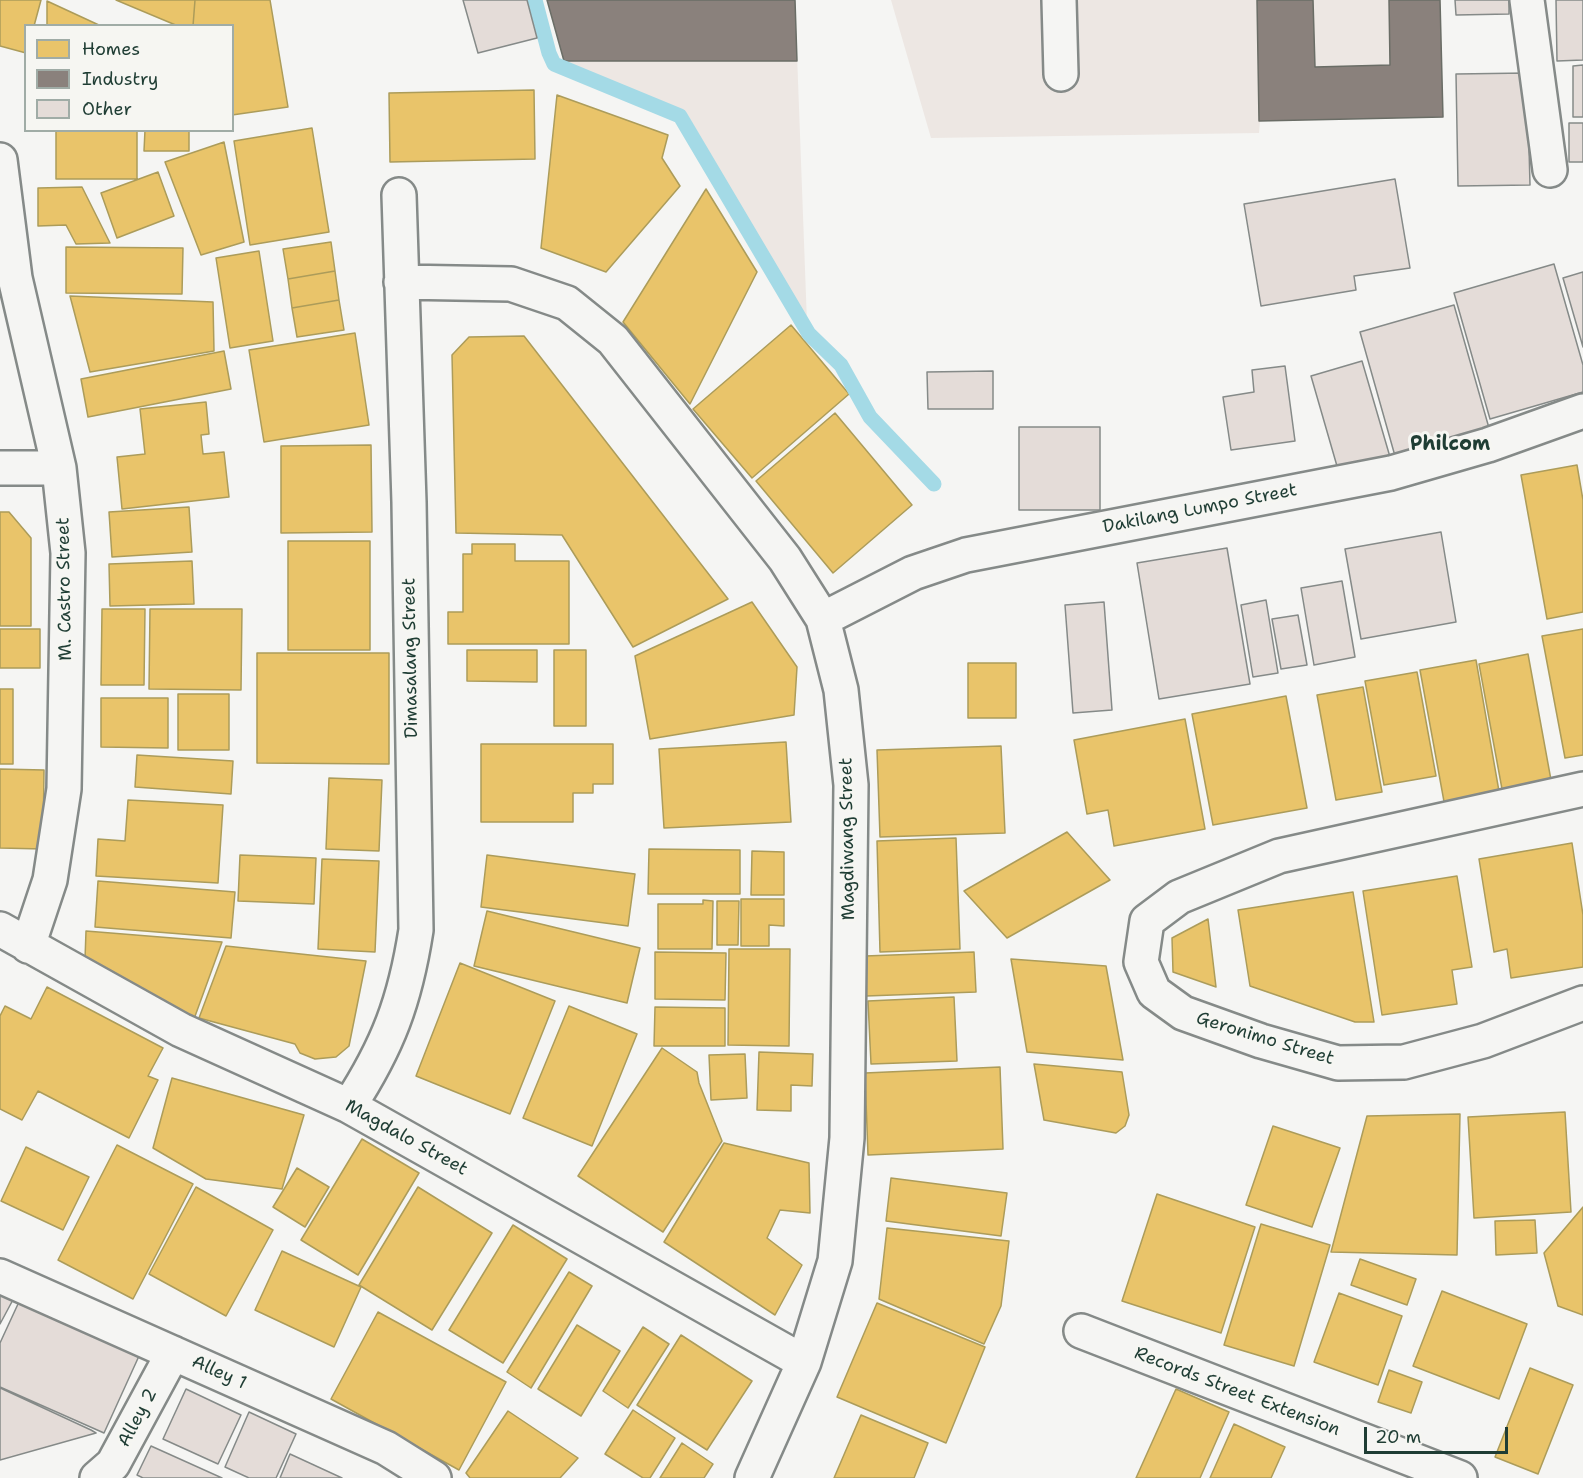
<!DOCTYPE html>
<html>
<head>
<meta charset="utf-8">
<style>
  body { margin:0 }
  #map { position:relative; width:1583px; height:1478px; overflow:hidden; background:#f5f5f3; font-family:"Shantell Sans",sans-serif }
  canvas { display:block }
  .legend { position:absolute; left:24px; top:24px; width:210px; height:108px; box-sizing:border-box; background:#f6f6f2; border:2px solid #a0aca6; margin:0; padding:8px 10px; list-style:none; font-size:18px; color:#1f3d34 }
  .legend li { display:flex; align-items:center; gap:12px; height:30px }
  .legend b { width:30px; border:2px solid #a0aca6 }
  .scale { position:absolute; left:1364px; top:1427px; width:144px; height:27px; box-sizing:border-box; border:3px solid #1f3d34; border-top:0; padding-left:8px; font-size:18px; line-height:21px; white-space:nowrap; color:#1f3d34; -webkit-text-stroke:4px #f6f6f2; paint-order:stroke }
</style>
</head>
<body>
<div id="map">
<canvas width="1583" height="1478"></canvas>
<ul class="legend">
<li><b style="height:16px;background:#e9c46a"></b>Homes</li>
<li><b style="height:16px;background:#8a817c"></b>Industry</li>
<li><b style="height:16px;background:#e4dcd8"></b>Other</li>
</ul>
<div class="scale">20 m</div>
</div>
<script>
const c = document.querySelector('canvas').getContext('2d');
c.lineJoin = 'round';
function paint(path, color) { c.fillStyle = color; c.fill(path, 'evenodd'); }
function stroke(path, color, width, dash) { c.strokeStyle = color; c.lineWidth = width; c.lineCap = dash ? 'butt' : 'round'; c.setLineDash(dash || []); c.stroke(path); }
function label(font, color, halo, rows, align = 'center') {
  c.font = font + ' "Shantell Sans",sans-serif'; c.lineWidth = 6; c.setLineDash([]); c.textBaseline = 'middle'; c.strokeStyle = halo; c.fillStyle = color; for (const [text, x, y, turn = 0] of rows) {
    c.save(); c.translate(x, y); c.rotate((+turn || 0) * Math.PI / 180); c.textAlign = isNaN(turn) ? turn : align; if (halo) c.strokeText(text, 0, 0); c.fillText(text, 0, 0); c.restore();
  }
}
const built = new Path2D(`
  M547,0H795L807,323L686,112L564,61Z
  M891,0H1440L1443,117L1260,121L1259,133L931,138Z`);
const homes = new Path2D(`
  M0,0H41L34,26H26V53L0,46Z
  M116,0H195L193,26H178Z
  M195,0H270L288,107L232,115V26H193Z
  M47,1L101,26H47Z
  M534,90L535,159L390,162L389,93Z
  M557,95L668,135L662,158L680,186L606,272L541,248Z
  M312,128L329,232L250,245L234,141Z
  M56,130H137V179H56Z
  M145,130H189V151H144Z
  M224,142L244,242L201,255L165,162Z
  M158,172L174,216L117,238L101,193Z
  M82,187L110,243L76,244L66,225L38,226V188Z
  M706,189L757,272L690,404L623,322Z
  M331,242L335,271L288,279L283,249Z
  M66,247L183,248L182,294L66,293Z
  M259,251L273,341L230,348L216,258Z
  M335,271L339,300L292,308L288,279Z
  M70,296L213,302L214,351L90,372Z
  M339,300L344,330L297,337L292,308Z
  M791,325L849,394L752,478L693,409Z
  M355,333L369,425L264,442L249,350Z
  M524,336L728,599L633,647L562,535L456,533L452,355L469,337Z
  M224,351L231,389L88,417L81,379Z
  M206,402L209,434L201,435L203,454L224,452L229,497L122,509L117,457L145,454L140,409Z
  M835,413L912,505L833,573L756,481Z
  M371,445L372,532L281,533V446Z
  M1577,465L1583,500V612L1547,619L1521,475Z
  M189,507L192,552L112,557L109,512Z
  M0,512H9L31,538V626H0Z
  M288,541H370V650H288Z
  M472,544H515V561H569V644H448V612H463V554H472Z
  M192,561L194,604L110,606L109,564Z
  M752,602L797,667L794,715L650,739L635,656Z
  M102,609H145L144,685H101Z
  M150,609H242L241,690L149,689Z
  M0,629H40V668H0Z
  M1583,629V755L1565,758L1542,636Z
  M467,650H537V682L467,681Z
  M554,650H586V726H554Z
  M257,653H389V764L257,763Z
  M1528,654L1551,780L1502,789L1479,664Z
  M1476,660L1500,797L1445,807L1420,670Z
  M968,663H1016V718H968Z
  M1417,672L1436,776L1384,785L1365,681Z
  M1363,687L1382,792L1336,800L1317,695Z
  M0,689H13V764H0Z
  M178,694H229V750H178Z
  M1286,696L1307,808L1213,825L1192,714Z
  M101,698H168V748L101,747Z
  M1185,719L1205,829L1114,846L1108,810L1087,814L1074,740Z
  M786,742L791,822L664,828L659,749Z
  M481,744H613V784H593V793H573V822H481Z
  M1001,746L1005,833L880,837L877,750Z
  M137,755L233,761L231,794L135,787Z
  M0,769L44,770L43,849L0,848Z
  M329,778L382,780L379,851L326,849Z
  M128,800L223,805L218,883L96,876L98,839L125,841Z
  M1067,832L1110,880L1007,938L964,891Z
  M956,838L960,949L880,952L877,841Z
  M1572,843L1583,915V967L1511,978L1507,949L1494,952L1479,859Z
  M649,849L740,850V894H648Z
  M752,851L784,852V895H751Z
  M240,855L316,858L314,904L238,901Z
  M487,855L635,874L628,926L481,907Z
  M322,859L379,861L375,952L318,949Z
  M1457,876L1472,967L1452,970L1457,1004L1382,1015L1363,891Z
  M98,881L235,892L231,938L95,927Z
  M1353,892L1374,1022H1355L1250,986L1238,910Z
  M741,899H784V926L769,925V946H741Z
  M703,900L713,901L712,949H658V904H703Z
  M717,901H739L738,945H717Z
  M487,911L640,948L627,1003L474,966Z
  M1208,919L1216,987L1173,972L1172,938Z
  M86,931L222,942L194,1019L85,959Z
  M226,946L366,961L349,1046L336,1057L315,1059L300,1053L295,1044L199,1018Z
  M729,949H790L789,1046L728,1045Z
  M655,952L726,953L725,1000L655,999Z
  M974,952L976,992L866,996L865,956Z
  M1011,959L1106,966L1123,1060L1027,1052Z
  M460,963L555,1001L510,1114L416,1076Z
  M47,987L163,1048L148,1076L158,1080L129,1138L38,1091L22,1120L0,1109V1016L5,1006L31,1019Z
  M954,997L957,1061L871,1064L868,1001Z
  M569,1006L637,1034L592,1146L523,1118Z
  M655,1007L725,1008V1046H654Z
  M662,1048L697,1072L699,1083L722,1141L663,1232L578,1176Z
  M759,1052L813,1054L812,1086L791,1085V1111L757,1110Z
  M745,1054L747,1098L711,1100L709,1055Z
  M1034,1064L1122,1072L1129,1115L1125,1126L1116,1133L1044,1120Z
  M1000,1067L1003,1149L868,1155L865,1073Z
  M172,1078L304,1115L282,1189L206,1179L153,1148Z
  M1565,1112L1571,1212L1474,1218L1468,1117Z
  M1460,1114L1457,1255L1331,1252L1367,1116Z
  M1273,1126L1340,1148L1312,1227L1246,1205Z
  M362,1139L419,1173L358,1275L301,1240Z
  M724,1143L809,1163L810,1213L780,1210L767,1238L802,1265L775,1315L664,1242Z
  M117,1145L193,1184L133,1299L58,1260Z
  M26,1147L89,1177L63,1230L1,1201Z
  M297,1168L329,1187L305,1227L273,1207Z
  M891,1178L1007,1193L1001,1236L886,1221Z
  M196,1187L273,1230L226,1316L149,1274Z
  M418,1187L492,1233L432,1330L359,1285Z
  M1157,1194L1255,1227L1221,1333L1122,1301Z
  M1583,1207V1315L1558,1306L1544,1253Z
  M1535,1220L1537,1253L1496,1255L1495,1221Z
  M1261,1224L1330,1245L1294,1366L1224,1345Z
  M513,1225L567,1259L503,1363L449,1330Z
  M887,1228L1009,1241L1001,1306L984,1344L879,1299Z
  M282,1251L361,1287L334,1347L255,1310Z
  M1360,1259L1416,1279L1407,1305L1351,1285Z
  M569,1272L592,1286L531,1388L507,1372Z
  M1442,1291L1527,1324L1499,1399L1413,1366Z
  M1339,1293L1402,1316L1378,1385L1314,1362Z
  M877,1303L985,1347L946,1443L837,1397Z
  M378,1312L506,1382L459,1470L331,1399Z
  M577,1325L620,1351L581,1416L538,1389Z
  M643,1327L669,1344L628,1408L603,1391Z
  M681,1335L752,1381L707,1450L637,1405Z
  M1530,1368L1573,1385L1538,1474L1495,1457Z
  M1389,1370L1422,1382L1411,1413L1378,1402Z
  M1176,1389L1229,1412L1200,1478H1136Z
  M633,1410L675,1438L650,1478H643L605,1454Z
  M508,1411L578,1458L560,1478H470L466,1473Z
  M861,1415L928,1443L914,1478H834Z
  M1234,1424L1285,1447L1271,1478H1210Z
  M682,1443L713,1464L704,1478H660Z`);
const industry = new Path2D(`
  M547,0H795L797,61H564Z
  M1257,0H1313L1315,67L1390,65L1389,0H1440L1443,117L1259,121Z`);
const stream = new Path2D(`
  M535,0L549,53L554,64L680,116L809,334L841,365L870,417L934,484`);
const building = new Path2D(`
  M463,0H527L537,38L478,53Z
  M1455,0H1509V14L1456,15Z
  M1556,0H1583V60L1557,61Z
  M1583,65V117H1573V66Z
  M1527,73L1530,185L1458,186L1456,74Z
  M1569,123H1583V162H1569Z
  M1395,179L1410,268L1354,276L1356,290L1261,306L1244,204Z
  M1554,264L1583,365V392L1490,419L1454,293Z
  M1583,272V347L1563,278Z
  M1454,305L1489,428L1395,456L1360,332Z
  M1362,361L1390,457L1339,473L1311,376Z
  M1285,366L1295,441L1231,450L1223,397L1254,392L1252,370Z
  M993,371V409H928L927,372Z
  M1019,427H1100V510H1019Z
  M1441,532L1456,622L1361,639L1345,549Z
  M1227,548L1250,684L1159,699L1137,563Z
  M1342,581L1355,657L1314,665L1301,588Z
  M1266,600L1278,673L1253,677L1241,605Z
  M1104,602L1112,710L1073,713L1065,605Z
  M1298,615L1307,665L1281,669L1272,619Z
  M0,1288L15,1296L0,1324Z
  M24,1291L144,1345L104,1433L0,1387V1343Z
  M0,1388L91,1430L96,1433L0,1460Z
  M186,1389L241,1415L218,1464L163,1439Z
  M249,1412L296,1434L276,1478H249L225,1467Z
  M151,1446L222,1478H143L137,1475Z
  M290,1454L342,1478H280Z`);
const minor = new Path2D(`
  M1059,0L1061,74
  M1527,0L1550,170
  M0,160L15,278L59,468L68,553L64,789L50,880L28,946
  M401,282L511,284L567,303L613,340L785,559L823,619L841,690L851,785L847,1138L835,1261L804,1362L752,1478
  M0,468H59
  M823,619L913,573L966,555L1391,473L1488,445L1583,411
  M1583,789L1279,856L1179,897L1147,921L1141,962L1154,992L1183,1013L1261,1041L1338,1063L1404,1062L1483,1041L1583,1003
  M0,929L181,1030L349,1106L804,1362
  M349,1106C388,1046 405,1001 416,930L409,502L399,195
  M0,1276L386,1448L434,1478
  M1081,1331L1460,1478
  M97,1478L113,1464L173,1353`);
const streetNames = [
  ["Dakilang Lumpo Street",1200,509,-11],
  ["M. Castro Street",65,589,-91],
  ["Dimasalang Street",411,658,-91],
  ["Magdiwang Street",848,839,-91],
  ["Geronimo Street",1265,1039,17],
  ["Magdalo Street",406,1138,29],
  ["Alley 1",219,1373,24],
  ["Records Street Extension",1237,1392,21],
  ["Alley 2",138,1418,-62]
];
const neighbourhoodNames = [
  ["Philcom",1450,445]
];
paint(built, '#ede7e3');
paint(homes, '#e9c46a');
stroke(homes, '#ac9c5a', 1.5);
paint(industry, '#8a817c');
stroke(industry, '#6a6d66', 1.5);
stroke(stream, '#a4dae6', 15);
paint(building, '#e4dcd8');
stroke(building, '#858a88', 1.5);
stroke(minor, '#858a88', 38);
stroke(minor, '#f5f5f3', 33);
label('18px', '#1f3d34', '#f6f6f2', streetNames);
label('bold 20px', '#1f3d34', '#f6f6f2', neighbourhoodNames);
</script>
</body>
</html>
